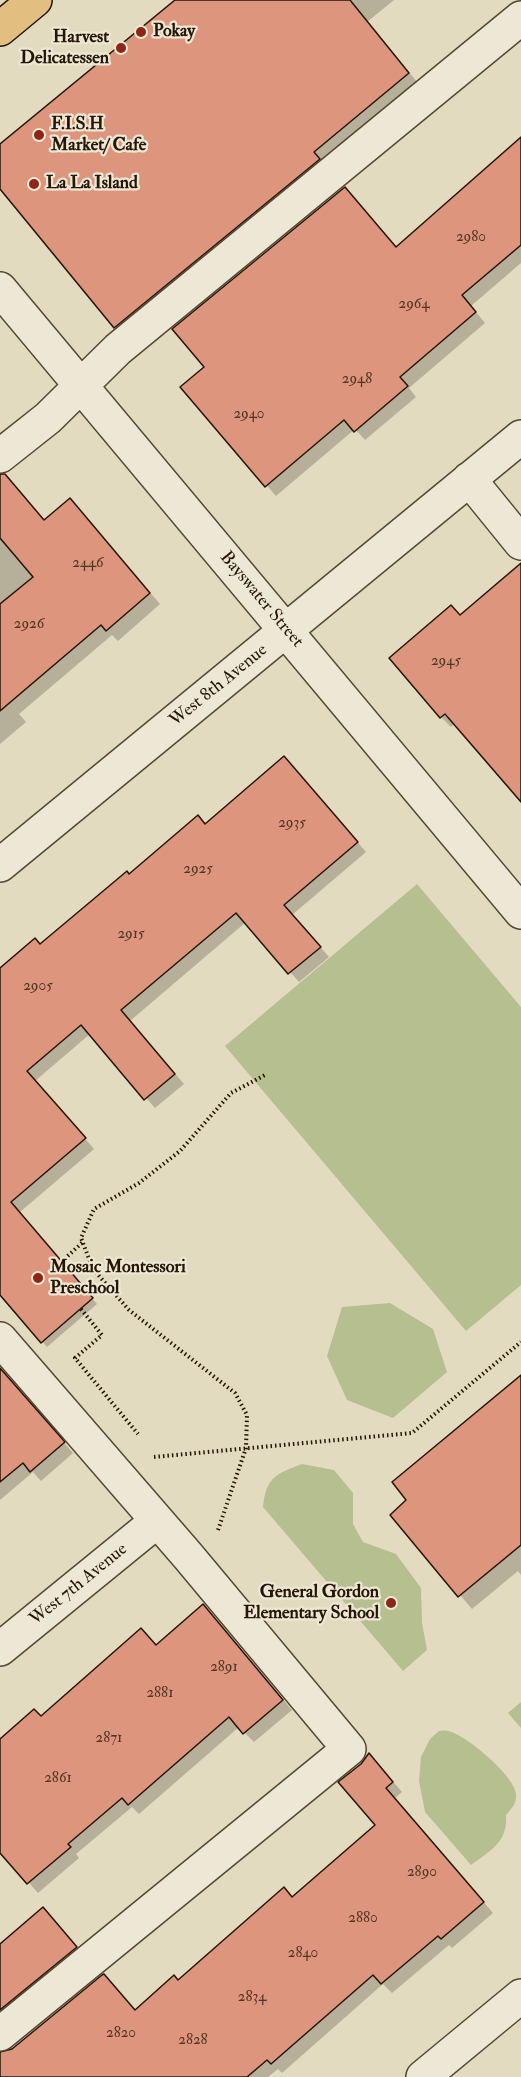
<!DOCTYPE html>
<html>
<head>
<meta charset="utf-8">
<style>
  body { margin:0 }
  canvas { display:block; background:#e3dbbf }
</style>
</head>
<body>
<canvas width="521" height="2077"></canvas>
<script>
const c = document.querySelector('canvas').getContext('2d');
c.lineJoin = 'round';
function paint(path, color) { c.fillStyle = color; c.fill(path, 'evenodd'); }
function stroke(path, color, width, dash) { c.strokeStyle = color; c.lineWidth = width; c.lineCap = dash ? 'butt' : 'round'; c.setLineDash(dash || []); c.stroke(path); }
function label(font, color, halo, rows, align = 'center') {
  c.font = font + ' "IM FELL Double Pica",serif'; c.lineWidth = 4.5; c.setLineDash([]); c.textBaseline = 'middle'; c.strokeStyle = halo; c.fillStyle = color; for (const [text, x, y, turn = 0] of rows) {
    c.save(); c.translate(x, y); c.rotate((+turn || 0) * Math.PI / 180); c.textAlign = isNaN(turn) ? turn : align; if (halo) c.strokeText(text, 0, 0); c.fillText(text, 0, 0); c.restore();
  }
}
const green = new Path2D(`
  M417,884L521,1007V1285L466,1331L225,1046Z
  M390,1303L433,1329L447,1372L393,1418L347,1400L327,1356L342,1307Z
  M302,1464L334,1470L353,1493V1524L363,1542L396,1554L421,1588L422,1623L427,1650L403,1671L263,1507C266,1477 276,1474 302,1464Z
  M521,1702V1728L508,1713Z
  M439,1731C442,1731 445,1730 448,1731C465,1734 515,1776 516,1794C517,1803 512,1808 506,1815C508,1842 491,1850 471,1865L425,1812L419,1781L421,1757L430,1739Z`);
const shadow = new Path2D(`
  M177,0H394L367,22L418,83L125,336L0,187V146Z
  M521,139V263L471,306L485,323L409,388L416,397L365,440L355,429L276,496L182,388L206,367L354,199L397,248Z
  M0,475L45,521L80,511L160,604L118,641L112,635L19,714L26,722L0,744Z
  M521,565V800L455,723L451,727L441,717L460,617Z
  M294,768L366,852L292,915L329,957L299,982L246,922L130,1021L184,1084L155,1108L90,1034L35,1081L94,1149L13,1218L0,1204V970L40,946L129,876Z
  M31,1228L97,1304L47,1347L0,1293V1245Z
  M521,1377V1575L518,1571L472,1609L392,1515L408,1500Z
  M0,1384L17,1388L73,1453L41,1481L33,1472L0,1500Z
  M203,1606L292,1710L254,1742L239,1727L139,1814L132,1807L76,1854L79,1858L38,1893L0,1850V1741L42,1718L157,1646Z
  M379,1765L402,1792L395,1798L493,1913L452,1948L449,1945L392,1993L383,1984L282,2073L278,2069L268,2077L0,2076V2054L135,2011L293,1899L377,1826Z
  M52,1919L86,1957L0,2027V1946Z`);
const building = new Path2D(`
  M175,0H350L409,73L314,152L320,159L114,328L0,189V144Z
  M521,137V245L462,295L476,312L400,377L408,386L354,432L344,420L265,487L180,387L204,367L172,329L345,187L396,247Z
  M0,474H5L44,520L70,498L150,593L106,631L101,625L0,711V604L33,577L0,538Z
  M521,563V802L445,714L440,718L389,658L451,605L460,615Z
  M284,756L358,842L284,905L321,947L288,974L236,913L121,1010L175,1074L144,1100L81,1025L27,1071L86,1138L11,1202L93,1298L41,1343L0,1295V968L35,938L40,944L127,871L129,874L198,815L205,824Z
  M0,1368L65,1442L30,1472L23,1463L0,1482Z
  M521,1375V1545L458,1597L390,1515L406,1500L392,1482Z
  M203,1604L283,1700L243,1734L229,1717L128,1805L122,1798L68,1844L71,1847L27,1884L0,1853V1739L34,1709L41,1716L141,1628L156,1645Z
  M369,1753L393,1782L386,1788L484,1902L441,1939L438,1936L381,1984L373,1975L271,2064L267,2060L247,2077H0V2052L12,2049L102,1975L104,1974L135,2010L174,1975L178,1980L284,1887L292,1897L375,1825L338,1782L361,1764Z
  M43,1907L77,1947L0,2010V1944Z`);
const path = new Path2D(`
  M61,1262L83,1242
  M81,1309L102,1335L75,1358L138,1434
  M154,1457L412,1433L521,1342
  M218,1530L246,1448L247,1415L235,1393L129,1310L93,1269L81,1238L94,1209L139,1183L180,1151L231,1093L267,1074`);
const minor = new Path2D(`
  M0,289L521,912
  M0,456L48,418L118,349L521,18
  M469,479L521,543
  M0,865L521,437
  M0,1339L188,1556L349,1749L0,2034
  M0,1649L157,1521
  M423,2077L521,1996`);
const major = new Path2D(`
  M0,29L35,0`);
const markers = [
  [141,32,6,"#8f2418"],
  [121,48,6,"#8f2418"],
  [39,135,6,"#8f2418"],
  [34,184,6,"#8f2418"],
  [38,1278,6,"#8f2418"],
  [391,1603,6,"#8f2418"]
];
const numberNames = [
  ["2980",471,238],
  ["2964",414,305],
  ["2948",357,380],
  ["2940",249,415],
  ["2446",88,564],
  ["2926",29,625],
  ["2945",446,662],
  ["2935",292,824],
  ["2925",198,870],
  ["2915",131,935],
  ["2905",38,987],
  ["2891",224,1668],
  ["2881",160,1694],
  ["2871",109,1739],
  ["2861",58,1779],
  ["2890",422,1873],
  ["2880",363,1919],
  ["2840",303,1954],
  ["2834",252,1998],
  ["2820",121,2034],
  ["2828",193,2041]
];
const poiNames = [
  ["Pokay",153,32],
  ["Harvest",109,38,"right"],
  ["Delicatessen",109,59,"right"],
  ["F.I.S.H",51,125],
  ["Market/ Cafe",51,146],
  ["La La Island",46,184],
  ["Mosaic Montessori",50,1268],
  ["Preschool",50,1289],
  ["General Gordon",379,1593,"right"],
  ["Elementary School",379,1614,"right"]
];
const streetNames = [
  ["Bayswater Street",261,600,50],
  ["West 8th Avenue",219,686,-39],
  ["West 7th Avenue",79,1585,-39]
];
paint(green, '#b6bf90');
paint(shadow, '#0003');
paint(building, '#dd957d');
stroke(building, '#271505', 1.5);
stroke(minor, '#564634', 36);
stroke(major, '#271505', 36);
stroke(path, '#271505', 4, [1.5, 3]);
stroke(minor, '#ede8d5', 33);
stroke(major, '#e2be80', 33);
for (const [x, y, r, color] of markers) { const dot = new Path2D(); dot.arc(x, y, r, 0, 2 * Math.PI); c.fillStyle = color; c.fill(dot); stroke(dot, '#ede8d5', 2); }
label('15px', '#543523', null, numberNames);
label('bold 18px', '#271505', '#ede8d5', poiNames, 'left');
label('18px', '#271505', '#ede8d5', streetNames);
</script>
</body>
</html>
